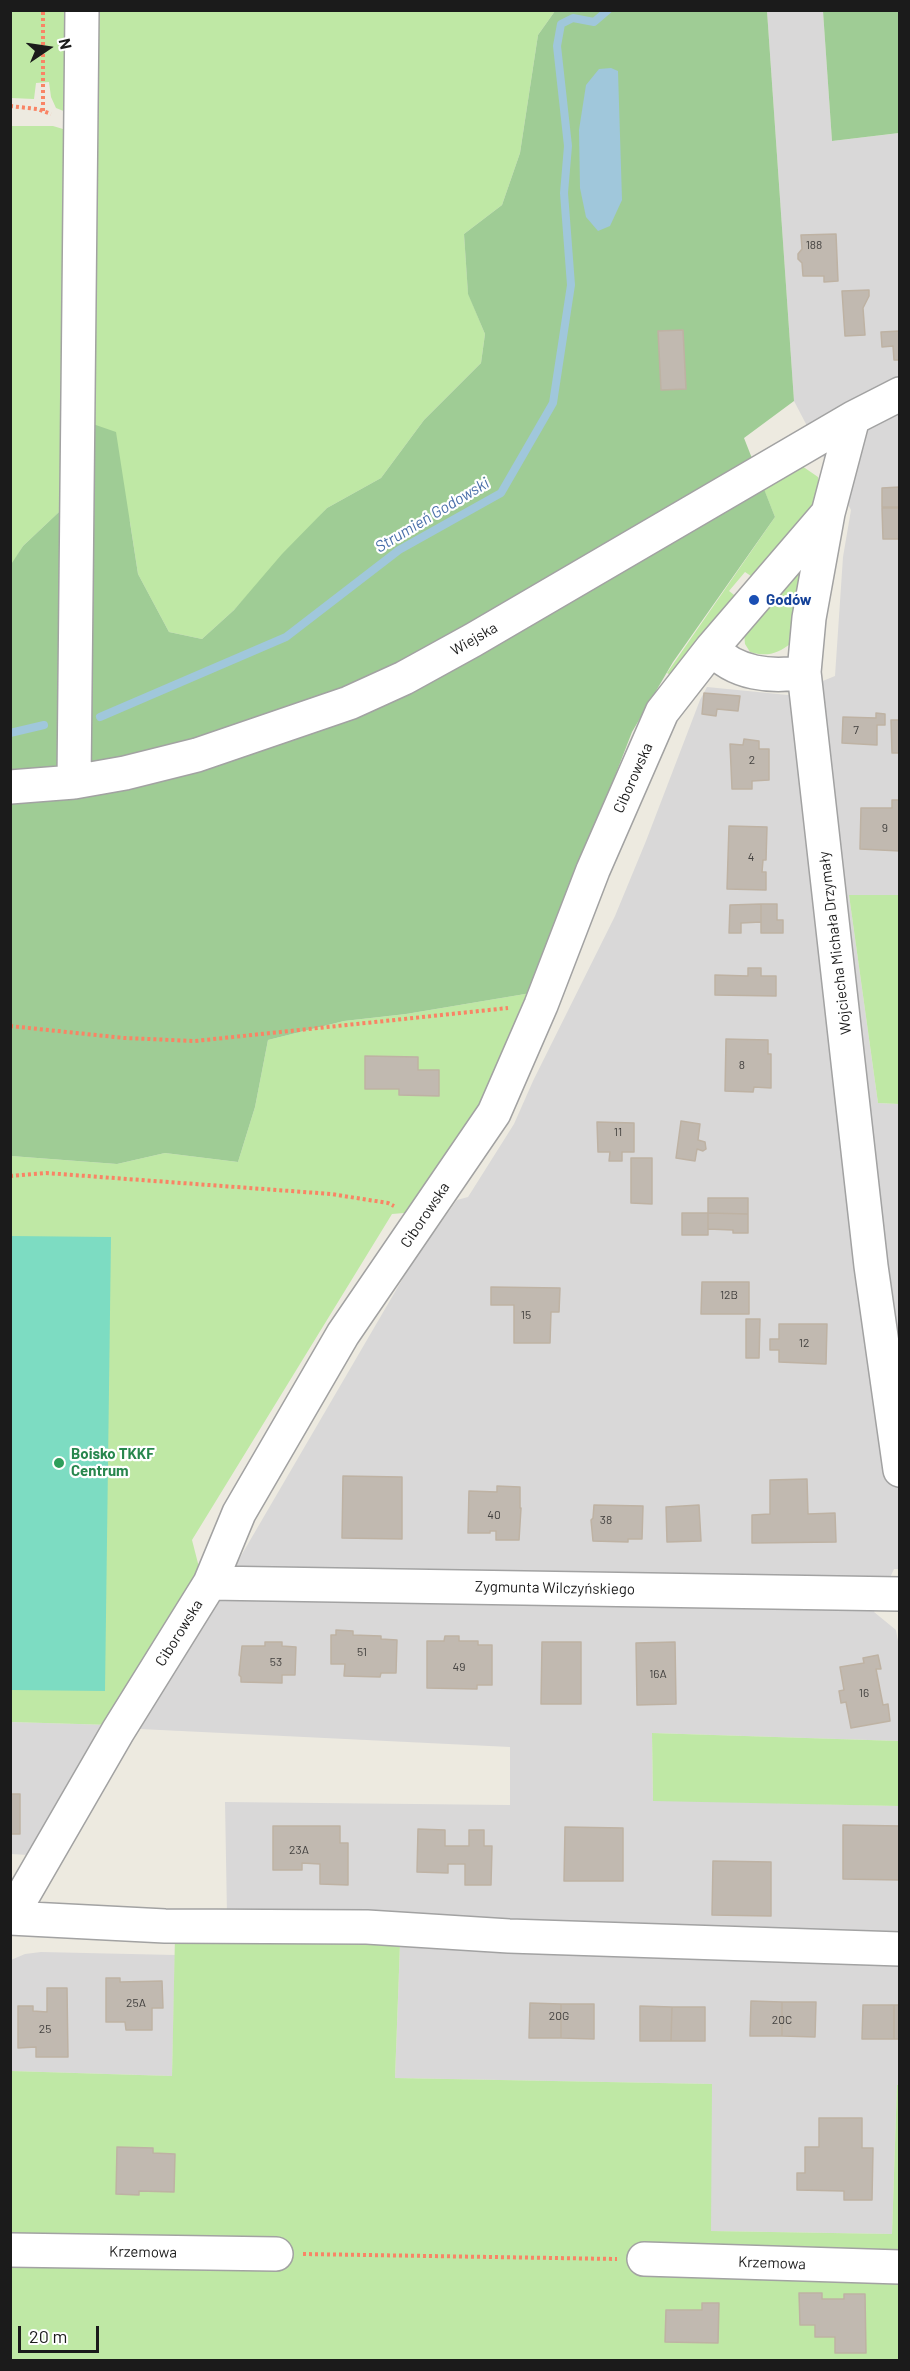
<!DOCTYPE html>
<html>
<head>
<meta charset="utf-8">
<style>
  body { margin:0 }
  #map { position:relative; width:910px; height:2371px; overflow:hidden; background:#edeae0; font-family:Barlow,sans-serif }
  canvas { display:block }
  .frame { position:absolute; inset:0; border:12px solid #1b1b1b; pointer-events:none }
  .north { position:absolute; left:18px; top:18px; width:60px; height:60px; -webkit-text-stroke:4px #fff; paint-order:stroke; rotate:77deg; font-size:16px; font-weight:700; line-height:24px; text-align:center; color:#1b1b1b }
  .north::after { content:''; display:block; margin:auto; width:21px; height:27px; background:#1b1b1b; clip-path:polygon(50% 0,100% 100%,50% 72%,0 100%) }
  .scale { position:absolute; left:18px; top:2326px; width:81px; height:27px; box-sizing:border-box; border:3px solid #1b1b1b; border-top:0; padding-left:8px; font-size:18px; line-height:21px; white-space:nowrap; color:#1b1b1b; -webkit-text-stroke:4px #fff; paint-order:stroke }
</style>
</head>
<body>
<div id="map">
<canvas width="910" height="2371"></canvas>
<div class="frame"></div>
<div class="north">N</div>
<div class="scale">20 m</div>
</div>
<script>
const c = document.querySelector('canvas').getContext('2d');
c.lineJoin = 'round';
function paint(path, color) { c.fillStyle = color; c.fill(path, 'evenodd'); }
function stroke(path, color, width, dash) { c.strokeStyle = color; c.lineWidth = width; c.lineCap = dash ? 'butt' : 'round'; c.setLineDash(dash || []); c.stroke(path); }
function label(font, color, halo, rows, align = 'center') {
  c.font = font + ' Barlow,sans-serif'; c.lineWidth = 4.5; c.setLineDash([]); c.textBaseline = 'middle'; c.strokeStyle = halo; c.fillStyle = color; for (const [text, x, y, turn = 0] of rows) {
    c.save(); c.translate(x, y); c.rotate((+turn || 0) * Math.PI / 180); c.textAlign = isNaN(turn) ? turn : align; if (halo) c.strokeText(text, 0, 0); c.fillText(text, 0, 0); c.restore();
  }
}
const residential = new Path2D(`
  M767,11H823L832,141L900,133L899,895H849L878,1103L899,1104L900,1569H894L874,1612L896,1630L899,1647V1741L652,1733L653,1800L899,1806L900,2085H897L892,2234L711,2231V2084L395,2078L400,1944L227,1915L225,1802L510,1805V1747L140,1729L413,1261L457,1200L468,1197L514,1124L533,1081L615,916L646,841L700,700L707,687L788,695L835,676L843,557L851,510L794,401Z
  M11,1722L112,1725L28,1855L11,1854Z
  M41,1952L175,1955L172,2076L11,2071V1960L25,1954Z`);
const grass = new Path2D(`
  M10,11H74L71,114L56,108L51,97L49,82L36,83L34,99L11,98Z
  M99,11H555L538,35L520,153L502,205L464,234L468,293L485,334L481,363L424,420L381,478L327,508L234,610L202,639L169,632L138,574L130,522L90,423Z
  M11,126H53L73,132L64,414L59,512L23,546L11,566Z
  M802,466L818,477L820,490L819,499L754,578L745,572L729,591L738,598L672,676L667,673L775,517L761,482Z
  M806,556L791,643C778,654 766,657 750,652L745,644L744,633Z
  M849,895H899V1104L878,1103Z
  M531,993L487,1099L416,1212L392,1214L192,1540L201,1575L112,1725L11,1722V1156L117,1164L165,1153L238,1162L255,1107L268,1040L344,1021L406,1014Z
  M652,1733L899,1741V1806L653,1801Z
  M175,1935L400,1944L395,2078L712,2084L711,2231L892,2234L897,2085H899V2360H11V2071L172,2076Z`);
const forest = new Path2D(`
  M555,11H767L794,401L744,438L775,517L673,662L632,732L531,993L406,1014L344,1021L268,1040L255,1107L238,1162L165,1153L117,1164L11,1156L10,566L23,546L59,512L64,414L116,432L138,574L169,632L202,639L234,610L282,554L327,508L381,478L424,420L481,363L485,334L468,294L464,234L502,205L520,153L538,35Z
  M823,11H899V133L832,141Z`);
const pitch = new Path2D(`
  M11,1236L111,1237L105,1691L11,1690Z`);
const water = new Path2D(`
  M611,68L618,71L622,200L610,226L598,231L586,217L580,188L579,130L586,85L599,69Z`);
const stream = new Path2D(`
  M100,717L286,637L399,550L501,493L553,403L571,285L564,193L568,146L557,46L561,24L573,18L594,22L608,10
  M10,733L44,725`);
const building = new Path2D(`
  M836,234L838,281L824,282V276H803L802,263L798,259V254L802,249L801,235Z
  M869,290V296L863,308L865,335L845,336L842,291Z
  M683,330L686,389L661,390L658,331Z
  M900,331V360H894L893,346L882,347L881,332Z
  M900,487V507H882V488Z
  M882,508H900V539H883Z
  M704,693L740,696L738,711L717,709L716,716L702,714Z
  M876,713L885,714V725H877V745L842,743L843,717L876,718Z
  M891,720H900V753H892Z
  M744,739L759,741V749H769V780L752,781V789H732L730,744L743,745Z
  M892,800H900V851L860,849L861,808H892Z
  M729,826L767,827L766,860H763L762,872H766V890L727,889Z
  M761,904V922L741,923V933H729L730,905Z
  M761,904H777V920H783V933H761Z
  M748,968H761V976H776V996L715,995V975L748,976Z
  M726,1039L768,1040V1054H771V1088L754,1087L753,1092L725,1091Z
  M365,1056L418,1057V1070H439V1096L399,1095V1089H365Z
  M681,1121L700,1124L698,1140L705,1142L706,1149L703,1151L697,1149L695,1161L676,1158Z
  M597,1122L634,1123V1152H622V1161H609L610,1152H598Z
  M631,1158H652V1204L631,1203Z
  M708,1198H748V1214L708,1213Z
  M682,1213H708V1235H682Z
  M708,1213L748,1214V1233H733V1230L708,1229Z
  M702,1282H749V1314H701Z
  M491,1287L560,1288L559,1312H551L550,1343H514V1305H491Z
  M746,1319H760L759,1358H746Z
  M779,1324H827L826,1364L779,1362V1350H770V1339H779Z
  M343,1476L402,1477V1539L342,1538Z
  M807,1479L808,1514L835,1513L836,1542L752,1543V1515L770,1514V1480Z
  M497,1486L520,1487V1508H521L519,1540H496V1531H490V1533H468L469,1491L497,1492Z
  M594,1505L643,1506L642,1539H628V1542L593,1541L591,1520L593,1518Z
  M699,1505L701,1541L667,1542L666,1507Z
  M336,1630L353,1631V1635L381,1636V1639L397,1640L396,1673H381L380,1677L344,1676L345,1664H331V1635H336Z
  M445,1636H459V1641H478V1645H492V1685H477V1689L427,1688V1641H444Z
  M265,1642H282V1646L296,1647L295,1675H282V1683L241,1682V1677L239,1675L242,1646H265Z
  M542,1642H581V1704H541Z
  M675,1642L676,1704L637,1705L636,1643Z
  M878,1655L881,1669H876L883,1705L888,1704L890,1721L851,1728L846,1702L841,1703L839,1691L844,1690L840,1667L864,1663L863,1658Z
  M10,1794H20V1834H10Z
  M843,1825L900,1826V1880L843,1879Z
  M273,1826H340V1843H348V1885L320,1884V1864L302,1863V1870H273Z
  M565,1827L623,1828V1881H564Z
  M418,1829L445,1830V1846H469V1830H484V1846H492L491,1885H465V1864H448V1873L417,1872Z
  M713,1861L771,1862V1916L712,1915Z
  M106,1978H120V1982L162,1981L163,2008H152V2030H126L125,2022H106Z
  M47,1988H67L68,2057H36V2047L18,2048V2006H33V2011L47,2012Z
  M751,2001L782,2002V2036H750Z
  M782,2002H816L815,2037L782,2036Z
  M530,2003L561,2004V2038H529Z
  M561,2004H594V2039L561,2038Z
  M863,2005H894V2039H862Z
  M894,2005H900V2039H894Z
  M640,2006L672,2007L671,2041H640Z
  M672,2007H705V2041H671Z
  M819,2118H862V2148H873L872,2200H844V2191L797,2190V2173H805V2147H819Z
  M117,2147L153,2148V2153L175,2154L174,2192L139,2191V2195L116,2194Z
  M799,2293H822V2299H844V2294H865L866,2353H835V2337H815V2325H800Z
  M702,2303H719L718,2343L665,2342L666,2310H702Z`);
const path = new Path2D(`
  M10,106L37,109L51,114
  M43,111V10
  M10,1026L124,1038L195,1041L508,1008
  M10,1176L46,1173L331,1194L388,1203L394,1206
  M303,2254L617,2259`);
const minor = new Path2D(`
  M853,418L828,513L809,618L804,672L871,1266L900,1470
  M828,513L712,648L662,712L593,870L541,1005L494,1113L343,1334L239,1513L210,1583L118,1731L10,1918L165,1926L367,1927L509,1936L900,1949
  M712,648C734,674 772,678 804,672
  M74,782L82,10
  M10,787L74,782L125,773L197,755L349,703L404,678L473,640L853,418L900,394
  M210,1583L900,1594
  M10,2250L276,2254
  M644,2259L900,2267`);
const markers = [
  [754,600,6,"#1a4fb4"],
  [59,1463,6,"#2e9e5b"]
];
const numberNames = [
  ["188",814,245],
  ["7",856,730],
  ["2",752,760],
  ["9",885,828],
  ["4",751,857],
  ["8",742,1065],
  ["11",618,1132],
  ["12B",729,1295],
  ["15",526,1315],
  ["12",804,1343],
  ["40",494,1515],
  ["38",606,1520],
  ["51",362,1652],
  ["53",276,1662],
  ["49",459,1667],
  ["16A",658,1674],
  ["16",864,1693],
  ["23A",299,1850],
  ["25A",136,2003],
  ["20G",559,2016],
  ["20C",782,2020],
  ["25",45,2029]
];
const transitNames = [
  ["Godów",766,600]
];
const streetNames = [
  ["Wiejska",474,639,-30],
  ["Ciborowska",633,778,-66],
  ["Wojciecha Michała Drzymały",835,943,-97],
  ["Ciborowska",425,1215,-56],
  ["Zygmunta Wilczyńskiego",555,1588,1],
  ["Ciborowska",179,1633,-58],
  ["Krzemowa",143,2252,1],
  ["Krzemowa",772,2263,2]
];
const leisureNames = [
  ["Boisko TKKF",71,1454],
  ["Centrum",71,1471]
];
const waterNames = [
  ["Strumień Godowski",432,515,-31]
];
paint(residential, '#d9d8d8');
paint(grass, '#bfe8a5');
paint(forest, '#9fcc95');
paint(pitch, '#7ddcc2');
paint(water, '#a0c7db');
stroke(stream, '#a0c7db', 8);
paint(building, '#c1b9b0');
stroke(building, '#beb2a3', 1.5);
stroke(minor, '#a2a2a2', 36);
stroke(path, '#f98465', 4, [3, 3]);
stroke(minor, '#fff', 33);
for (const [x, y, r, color] of markers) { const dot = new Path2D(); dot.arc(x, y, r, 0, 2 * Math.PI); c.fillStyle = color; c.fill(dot); stroke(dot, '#fff', 2); }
label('12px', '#444240', null, numberNames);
label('bold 15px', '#164399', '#fff', transitNames, 'left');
label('15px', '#1b1b1b', '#fff', streetNames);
label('bold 15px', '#27864d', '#fff', leisureNames, 'left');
label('italic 16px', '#496fa9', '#fff', waterNames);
</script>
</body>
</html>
